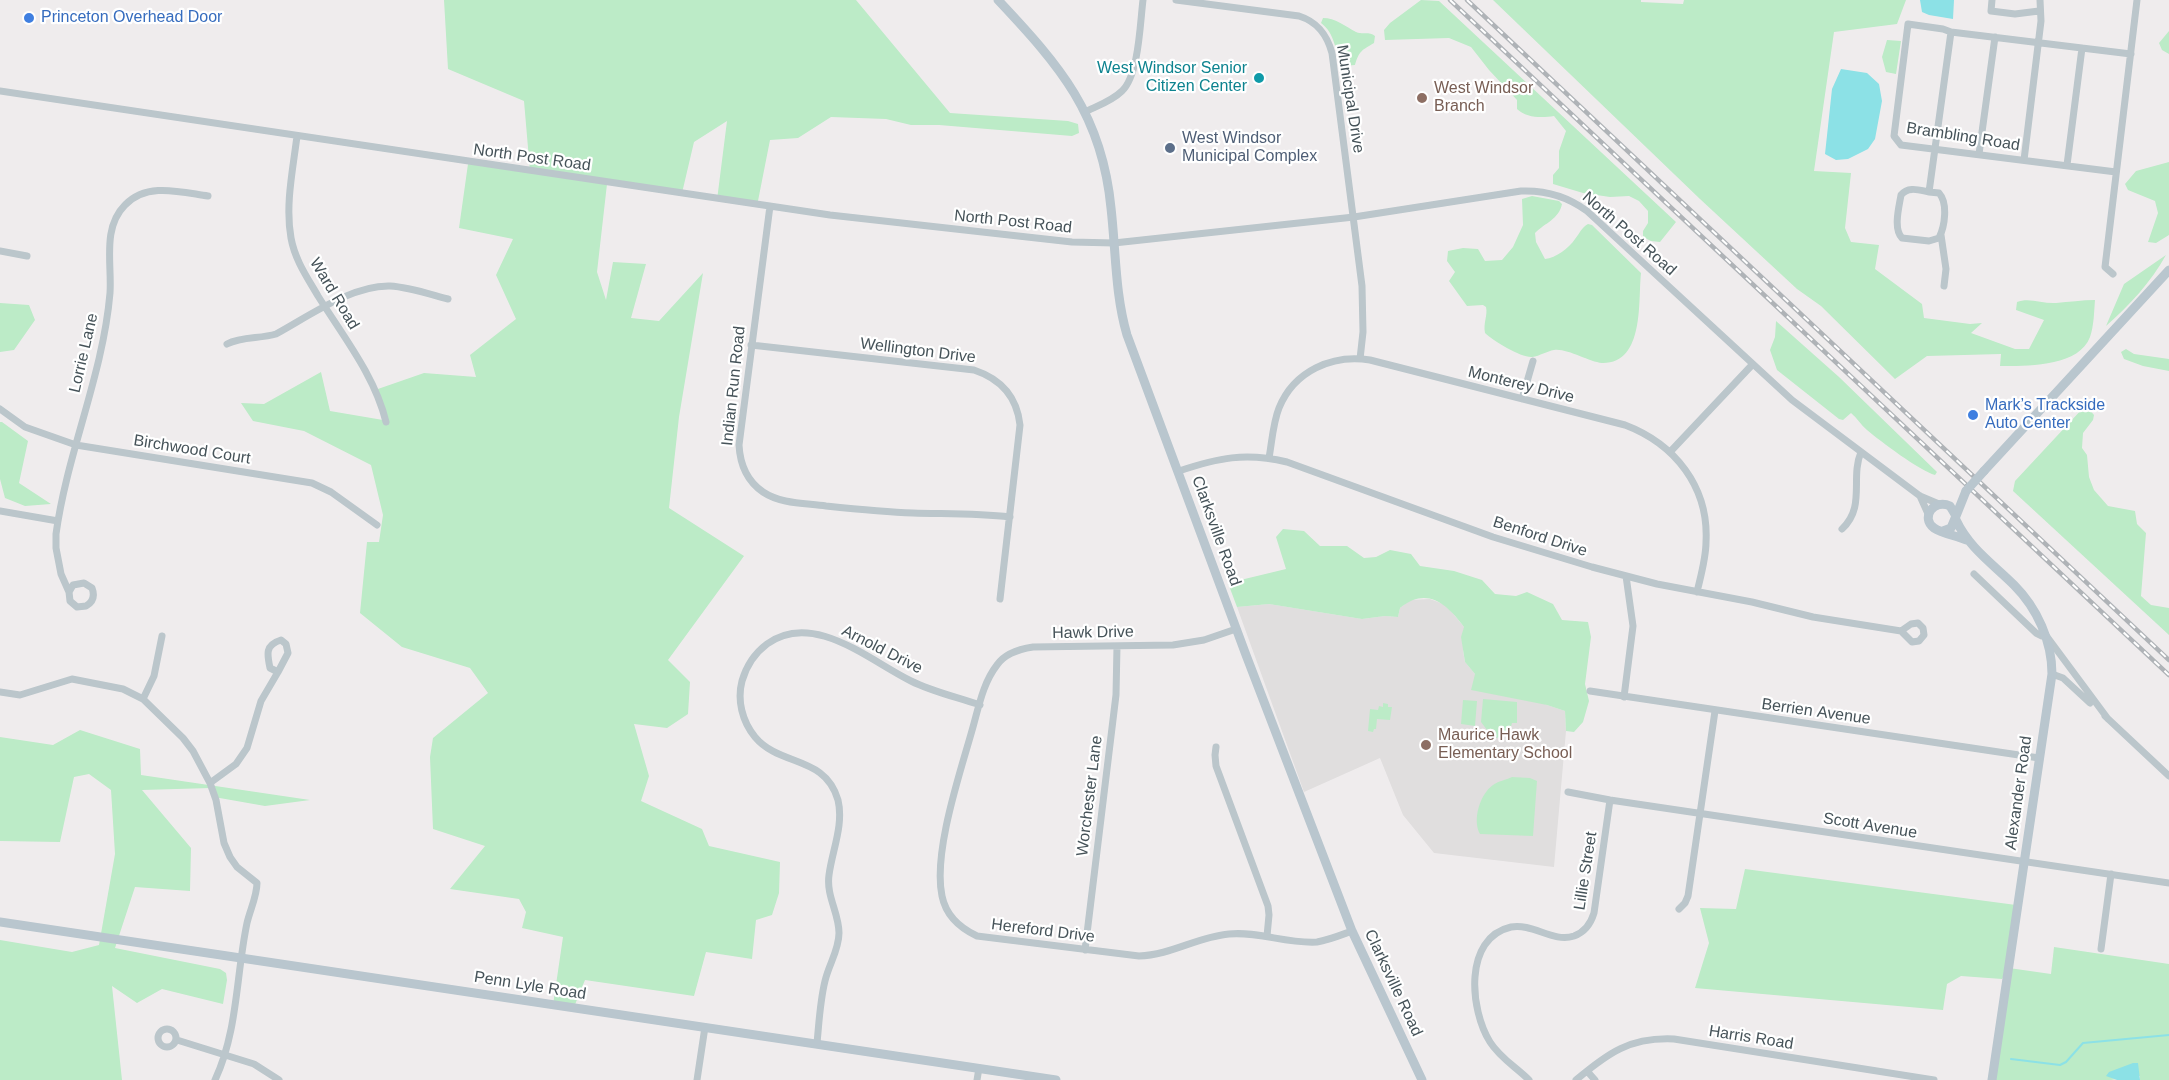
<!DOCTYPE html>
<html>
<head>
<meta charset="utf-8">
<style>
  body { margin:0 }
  canvas { display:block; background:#efeced }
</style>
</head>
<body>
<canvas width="2169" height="1080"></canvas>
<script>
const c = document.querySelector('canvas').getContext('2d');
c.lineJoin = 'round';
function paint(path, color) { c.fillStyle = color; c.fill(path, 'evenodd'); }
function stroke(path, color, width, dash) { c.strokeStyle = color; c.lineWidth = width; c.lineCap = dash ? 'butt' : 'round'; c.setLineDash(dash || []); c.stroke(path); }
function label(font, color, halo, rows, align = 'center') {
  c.font = font + ' Helvetica,sans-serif'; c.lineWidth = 4.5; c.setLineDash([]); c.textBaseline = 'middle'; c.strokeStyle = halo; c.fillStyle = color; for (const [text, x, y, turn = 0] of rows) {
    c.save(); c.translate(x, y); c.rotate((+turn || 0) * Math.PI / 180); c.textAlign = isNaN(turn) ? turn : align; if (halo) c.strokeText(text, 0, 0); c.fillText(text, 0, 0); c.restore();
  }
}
const education = new Path2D(`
  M1430,599L1446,605L1464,627L1463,651L1465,662L1475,674L1547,705L1565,711L1566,731L1554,867L1434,853L1403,815L1380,758L1304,792L1237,607L1269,604L1362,619L1385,616L1398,617L1400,608L1410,600Z`);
const green = new Path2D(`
  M444,0H856L950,113L1068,121L1078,124L1079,133L1072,136L939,125H911L886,119L831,117L798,138L770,140L757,206L717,200L727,121L694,142L682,193L607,184L597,272L606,300L613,262L646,264L631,318L659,321L703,273L679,417L669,508L744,556L668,660L690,682L688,714L667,728L634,724L649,776L641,801L702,829L709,846L780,862L779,893L772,915L756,920L752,959L706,952L694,996L585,980L574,1007L553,1005L563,937L522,928L526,912L519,899L450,889L485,846L433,829L430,757L433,738L488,693L470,668L402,647L360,613L367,542H379L383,515L371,465L304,431L253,421L241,403L264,404L321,372L330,411L383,420L375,390L424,373L476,377L470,355L516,319L496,275L513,239L459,228L468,164L530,171L524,101L448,69Z
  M1421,0L1439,1L1676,222L1660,242L1651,241L1643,237V231L1648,223V211L1639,201L1629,196L1610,197L1583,193L1553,184V175L1559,168V151L1566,131L1554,116C1542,118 1526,118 1517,109V100L1489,70L1471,47L1449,38L1385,40L1384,30L1390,23Z
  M1493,0H1641V2L1683,4L1684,0H1906L1897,24L1834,32L1814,171L1851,173L1845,228L1851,242L1879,245L1875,269L1922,304L1924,318L1970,324L1982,323L1971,333L2015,349H2029L2044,320L2016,310L2017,302C2029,297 2043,304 2056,303C2069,302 2082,300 2095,300C2094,312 2094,326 2090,337C2079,367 2026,366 2000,366L2001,354L1927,356L1895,379L1821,306L1797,289L1700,199Z
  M1323,18C1335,18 1345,26 1356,32C1363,35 1369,31 1375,36L1374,43C1362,50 1359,51 1355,65L1343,66C1334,51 1336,34 1321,23Z
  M2169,31V54L2162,50L2159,43Z
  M1887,40L1901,41L1896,74L1886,72L1882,57Z
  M2169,162V235L2156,243L2148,242L2158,213L2155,201L2128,190L2125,184L2136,171Z
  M1532,196L1559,201L1562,204C1559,219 1545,223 1535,233L1536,242L1545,259C1556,258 1569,248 1575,239C1580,233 1581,228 1588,224L1592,225L1641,273C1638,300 1645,364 1602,363C1589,362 1567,348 1554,350C1547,351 1540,356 1532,357C1522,358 1493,341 1485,333C1483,323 1488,315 1486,307L1483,305L1467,306L1449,281L1455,272L1447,261L1448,251L1463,248L1478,249L1485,261L1502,260L1513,247L1523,225L1522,199Z
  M2166,255C2151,282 2129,306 2106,326L2124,284Z
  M0,303L29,305L35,320L14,350L0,352Z
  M1776,321L1839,377L1937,472L1935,475C1920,471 1880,441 1867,430C1861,425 1857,418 1851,413L1843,420L1839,419L1777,370L1770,350L1775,337Z
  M2126,349L2134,354L2169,359V371L2143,366L2124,359L2121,352Z
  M2087,407L2094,415L2093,420L2083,433L2082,448L2087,455L2089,477L2094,490L2108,506L2135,511L2137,524L2146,533L2141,596L2151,605L2169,608V635L2013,491L2015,481L2083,408Z
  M0,422H2L28,441L19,483L51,504L25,506L5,498L0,479Z
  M1283,529L1304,531L1320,546H1347L1364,558L1376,557L1390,550L1411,554L1420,566L1454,571L1482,580L1495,594L1516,596L1527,592L1553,604L1562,620L1588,622L1591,637L1585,684L1589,701L1583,722L1574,732L1566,731L1565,711L1547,705L1471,690L1475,674L1465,662L1461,637L1464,627C1447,604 1427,586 1400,608L1398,617L1385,616L1362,619L1269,604L1237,607L1228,583L1286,569L1276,537Z
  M1483,699L1517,702V723H1512L1509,733L1494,739L1481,722Z
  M1463,700L1477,701L1475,726L1461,724Z
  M1383,703L1388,704V707H1392L1390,720L1377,719L1376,729H1374L1373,732L1368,731L1370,709L1378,710L1379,706L1383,707Z
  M80,730L140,749L141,775L310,800L265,806L214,797L211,788L142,790L191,848L190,891L135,887L115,948L220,969L226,973L227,980L223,1004L162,989L137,1003L112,986L122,1080H0V940L72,952L99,945L115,854L111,790L89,774L74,777L60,842L0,841V737L53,745Z
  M1512,777L1530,778L1537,781L1533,836L1480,834C1472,820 1480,794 1493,785C1498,781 1506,780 1512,777Z
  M1745,869L2016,905L2007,970L2002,979L1961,976L1947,984L1943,1010L1695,988L1709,943L1700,908L1736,909Z
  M2054,947L2169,964V1080H2140V1076L2111,1079L2117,1080H1992L2009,968L2051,974Z`);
const water = new Path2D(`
  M1920,0H1954L1953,19L1929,15L1922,12Z
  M1841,69L1867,73L1879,84L1882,101L1875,139L1868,149L1848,159L1836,160L1825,154L1832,89Z
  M2133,1063H2138L2140,1080H2117L2106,1076L2109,1072Z`);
const stream = new Path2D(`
  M2011,1059L2060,1065L2066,1062L2083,1043L2169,1035`);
const street = new Path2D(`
  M1176,0L1299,16C1318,22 1327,35 1332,53L1362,286L1363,332L1360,359
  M1992,0L1991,11L2015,14L2039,11
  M0,91L830,215L1072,242L1114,243L1354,217L1521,191C1546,190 1567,196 1587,211L1792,400L1920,496L1939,504
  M1085,112C1097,106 1112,101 1122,91C1139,75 1140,23 1143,0
  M297,136C293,169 285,205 291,238C295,260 307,277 318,296C343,336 375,376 386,422
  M1979,154L1995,37
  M2024,160L2041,21L2040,0
  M2067,165L2082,48
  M2116,172L1901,145L1894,136L1908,24L1943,29L1951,32L2131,54
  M1929,192C1919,190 1908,186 1901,195C1899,207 1893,229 1902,238L1929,241L1939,238C1945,226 1948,203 1939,193L1929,192L1951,32
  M770,206L739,445C740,464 747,481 763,492C781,504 805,503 826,506C855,509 884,512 913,513C945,514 977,513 1010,517
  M1941,235L1946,269L1944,286
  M0,251L27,256
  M2113,274L2105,267L2137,0
  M227,344C242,336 260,339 276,334C309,316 352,285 390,286C409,287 429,294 448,299
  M751,345L974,370C1001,379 1017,397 1020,425L1000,599
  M1522,399L1533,361
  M0,409L25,427L76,445L312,483L331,492L377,525
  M1670,452L1752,365
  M1269,458C1272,441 1273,423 1279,408C1294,371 1332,354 1370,360L1625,425C1675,444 1709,487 1706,542C1706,558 1701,575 1697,592
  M1179,471C1218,458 1245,452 1287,462L1493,537L1592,567L1657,584L1752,602L1813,617L1901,631
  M1920,496L1929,516
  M0,511L58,521
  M1842,529C1866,507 1850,478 1861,452
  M1974,574L2036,633L2042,636L2045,634L2108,719
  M69,592L73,585L84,583L92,588C95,596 93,602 86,606L77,607L70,601L69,592L61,574L56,548V534C67,453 103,375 110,293C112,264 102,228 125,205C147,182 180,192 208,196
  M1918,623L1923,628L1924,635L1919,641L1912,642L1901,631L1911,624Z
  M1236,629L1204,640L1173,645L1033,647C1020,649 1005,653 997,665C982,684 978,711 971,734C959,776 933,854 942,896C946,916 960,928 977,936L1139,956C1171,955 1197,937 1229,934C1258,931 1287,944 1317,942C1329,940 1341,935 1352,931
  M281,640L286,644L288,653L278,672L270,668C267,654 265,645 281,640Z
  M2052,674L2063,678L2090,703
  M1590,691L2039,758
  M0,692L20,695L72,679L123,689L143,699L183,738L193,751L210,783L216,800L224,843L230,857L237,867L257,883C257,896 250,910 247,923C236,975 238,1031 215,1080
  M1624,697L1633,626L1626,576
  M143,699L154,676L162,636
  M2105,716L2169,776
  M1216,747L1215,755L1216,766L1268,906L1269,915L1267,936
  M210,783L236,764L247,748L261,701L278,672
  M1568,792L1610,800L2169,883
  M1679,909L1685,903L1688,896L1715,711
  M2101,949L2111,874
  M1085,950L1116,695L1117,646
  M158 1038a9 9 0 1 1 18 0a9 9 0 1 1-18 0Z
  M177,1040L254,1064L279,1080
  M817,1043C819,1023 820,1001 825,981C829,964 839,950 839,933C839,913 826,896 829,875C832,851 844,825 838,800C825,755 780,767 755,737C742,721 737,700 742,681C746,667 755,653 767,644C813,610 870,661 911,681C933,692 957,697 980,705
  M1587,1071L1595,1080
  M697,1080L705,1027
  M977,1080L979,1068
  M1529,1080C1516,1067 1500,1058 1490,1042C1470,1010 1463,938 1511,927C1533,923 1553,943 1574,936C1585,932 1591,923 1594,913L1610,800
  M1576,1080C1608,1053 1630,1037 1674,1039L1934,1080`);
const secondary = new Path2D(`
  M998,0C1060,66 1102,114 1111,208C1116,252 1115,294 1127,335L1246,655L1352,931L1422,1080
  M1984,471L2169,270
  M1956,516L1966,491
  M1956,520C1969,548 1993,564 2014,585C2037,608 2052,641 2052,674L1992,1080
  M1943,531L1951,528L1956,516L1950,506C1934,498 1920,518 1934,528C1941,533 1957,536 1966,540
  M0,922L1056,1080`);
const rail = new Path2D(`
  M1450,0L2169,675
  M1467,0L2169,660`);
const secondaryBridge = new Path2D(`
  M1966,491L1984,471`);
const markers = [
  [29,18,6,"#3f7fe0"],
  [1259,78,6,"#0f9aa8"],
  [1422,98,6,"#8d6e63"],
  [1170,148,6,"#5c6f8a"],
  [1973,415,6,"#3f7fe0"],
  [1426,745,6,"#8d6e63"]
];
const shopNames = [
  ["Princeton Overhead Door",41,18],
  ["Mark’s Trackside",1985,406],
  ["Auto Center",1985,424]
];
const cultureNames = [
  ["West Windsor Senior",1247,69],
  ["Citizen Center",1247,87]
];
const educationNames = [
  ["West Windsor",1434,89],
  ["Branch",1434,107],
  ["Maurice Hawk",1438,736],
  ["Elementary School",1438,754]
];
const streetNames = [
  ["Municipal Drive",1350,99,81],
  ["Brambling Road",1963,137,9],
  ["North Post Road",532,158,8],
  ["North Post Road",1013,222,6],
  ["North Post Road",1629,234,41],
  ["Ward Road",334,294,59],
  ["Wellington Drive",918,351,7],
  ["Lorrie Lane",84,353,-77],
  ["Monterey Drive",1521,385,14],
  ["Indian Run Road",734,386,-84],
  ["Birchwood Court",192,450,9],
  ["Clarksville Road",1216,531,70],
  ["Benford Drive",1540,537,18],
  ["Hawk Drive",1093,633,-1],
  ["Arnold Drive",882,650,27],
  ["Berrien Avenue",1816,712,8],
  ["Alexander Road",2019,793,-82],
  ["Worchester Lane",1090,796,-83],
  ["Scott Avenue",1870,826,9],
  ["Lillie Street",1586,871,-81],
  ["Hereford Drive",1043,931,7],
  ["Clarksville Road",1393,983,65],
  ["Penn Lyle Road",530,986,9],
  ["Harris Road",1751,1038,9]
];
const serviceNames = [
  ["West Windsor",1182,139],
  ["Municipal Complex",1182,157]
];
paint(education, '#e0dede');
paint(green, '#bcebc7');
paint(water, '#8ce1e6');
stroke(stream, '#8ce1e6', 2);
stroke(street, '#bbc6cb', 7);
stroke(secondary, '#b9c6ce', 9);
stroke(rail, '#afb3b7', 4.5);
stroke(rail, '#fff', 2, [7]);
stroke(secondaryBridge, '#b9c6ce', 9);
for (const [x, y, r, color] of markers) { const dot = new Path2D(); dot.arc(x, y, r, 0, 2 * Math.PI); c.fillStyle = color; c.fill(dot); stroke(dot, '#fff', 2); }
label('16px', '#366cbe', '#fff', shopNames, 'left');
label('16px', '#0d838f', '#fff', cultureNames, 'right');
label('16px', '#785e54', '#fff', educationNames, 'left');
label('16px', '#465359', '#fff', streetNames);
label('16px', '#4e5e75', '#fff', serviceNames, 'left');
</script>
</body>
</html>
